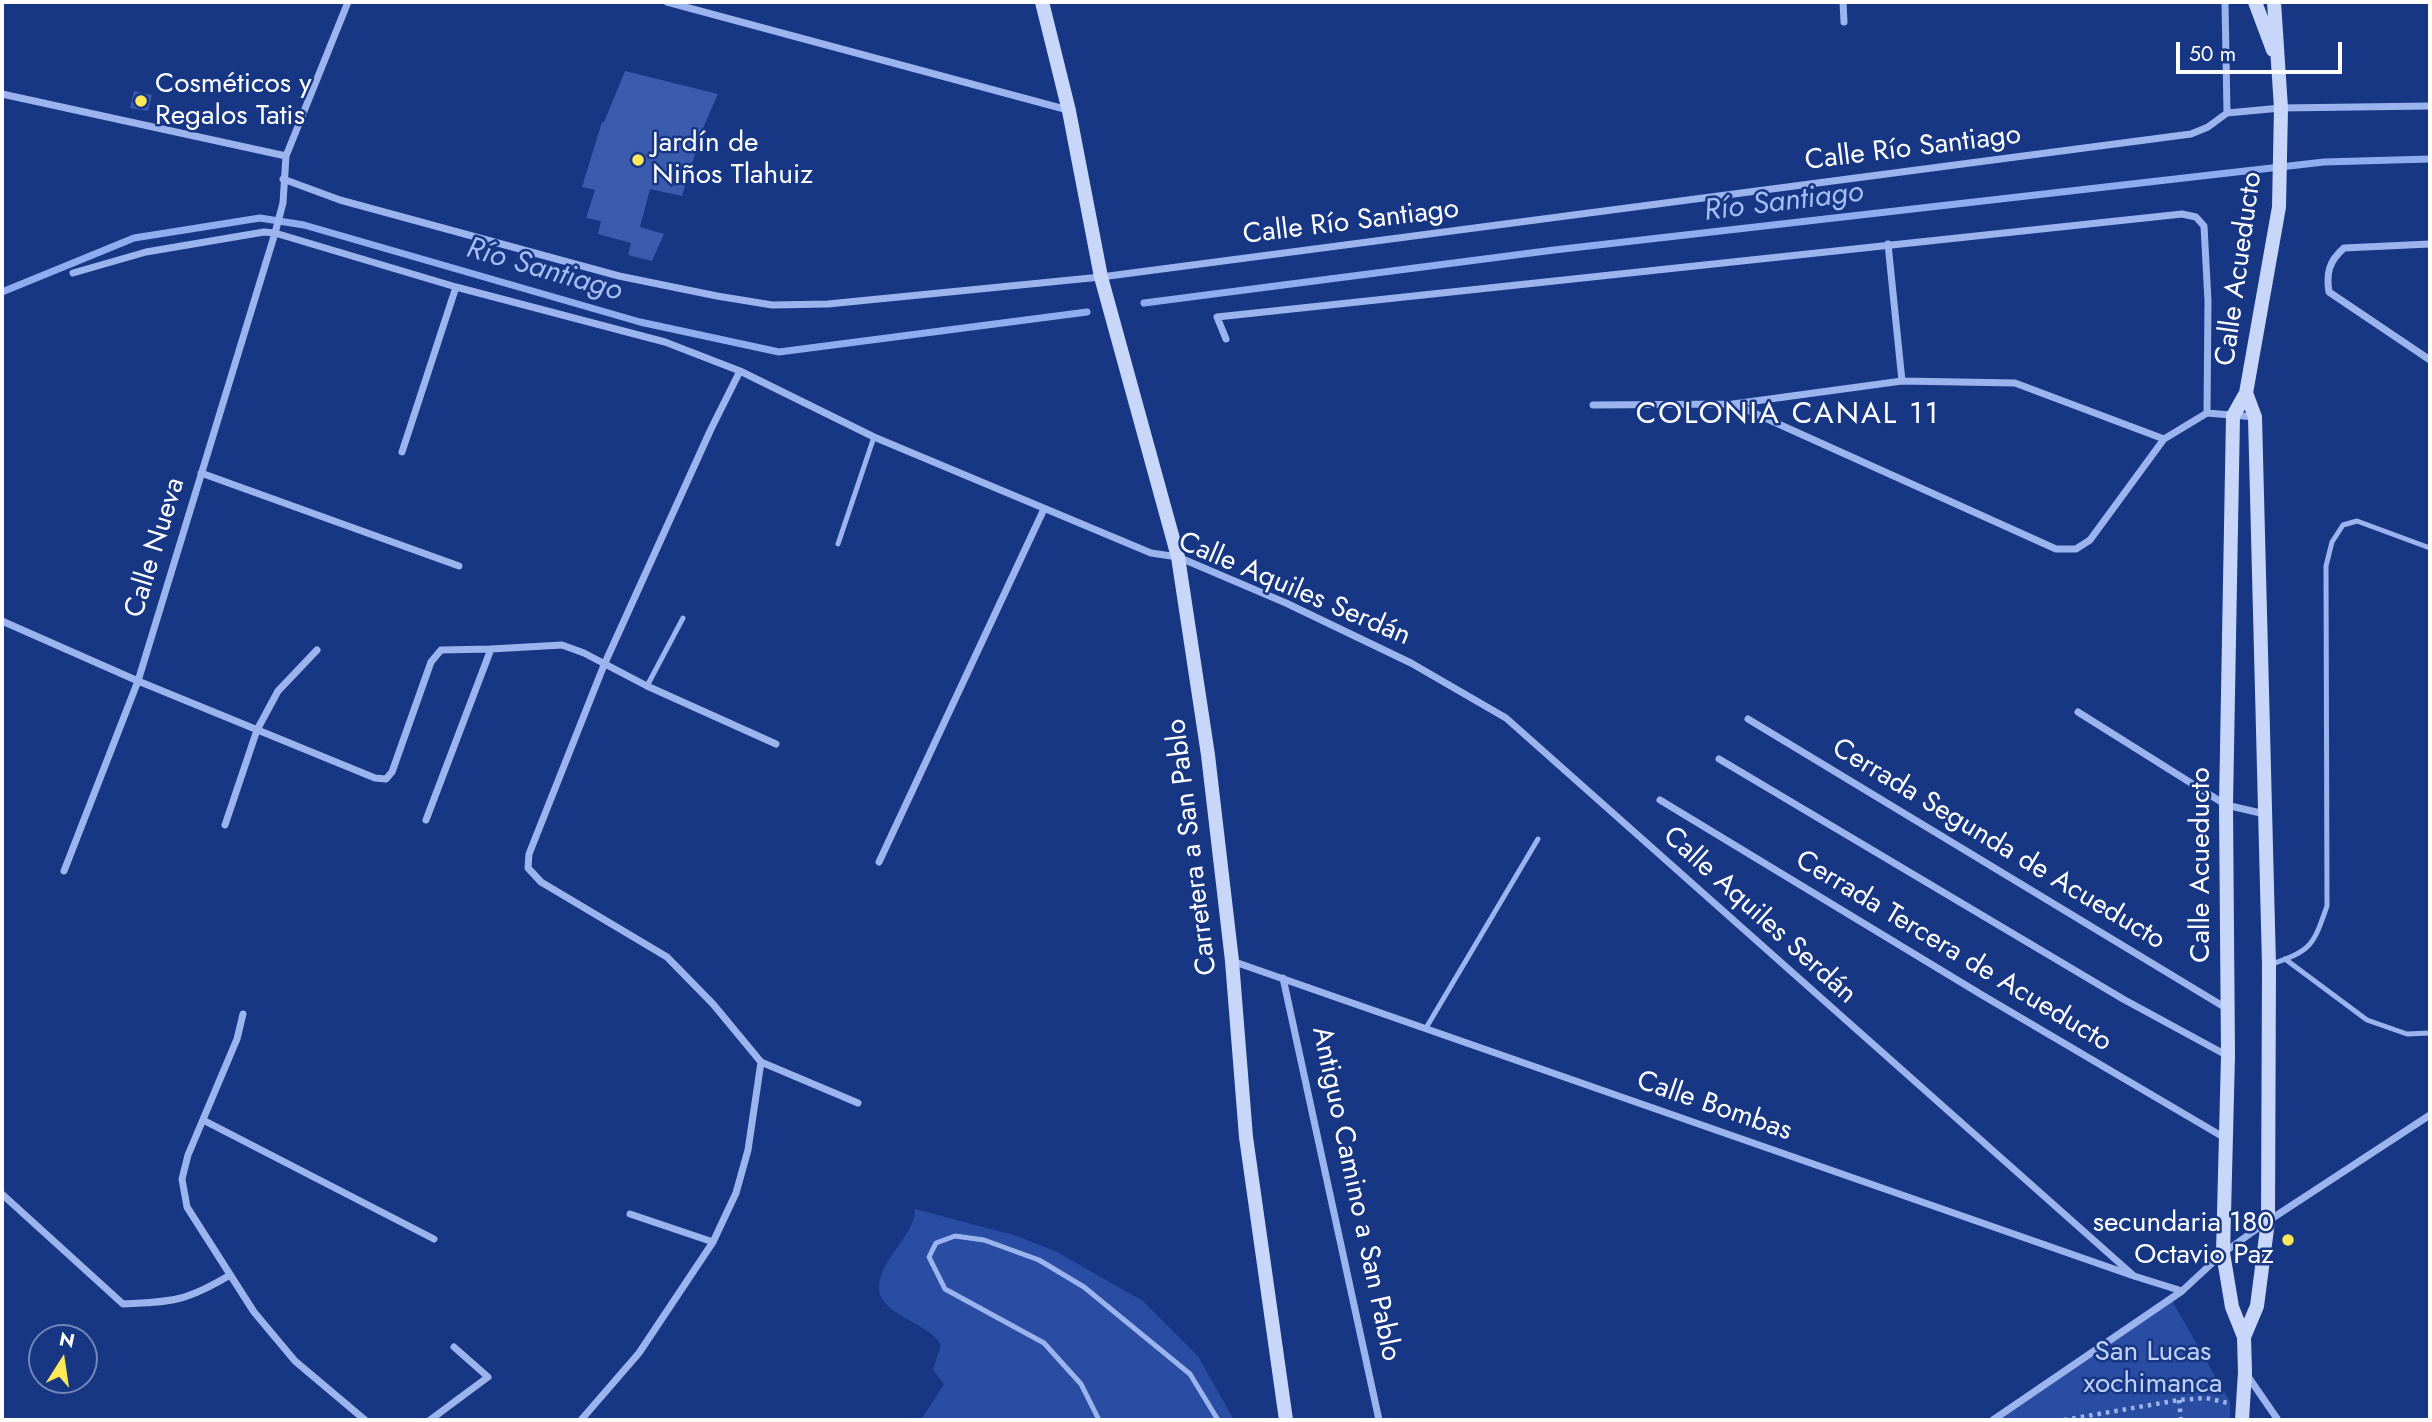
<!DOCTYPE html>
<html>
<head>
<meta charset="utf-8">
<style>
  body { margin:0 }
  #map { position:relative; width:2432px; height:1422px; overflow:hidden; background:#173684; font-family:Jost,sans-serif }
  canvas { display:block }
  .frame { position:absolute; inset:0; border:4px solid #fff; pointer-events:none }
  .north { position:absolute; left:28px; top:1324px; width:70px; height:70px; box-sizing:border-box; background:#173684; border:2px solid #7486b5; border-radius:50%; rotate:12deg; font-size:19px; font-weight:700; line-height:28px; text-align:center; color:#fff }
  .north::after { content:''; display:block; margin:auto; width:24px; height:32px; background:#ffe857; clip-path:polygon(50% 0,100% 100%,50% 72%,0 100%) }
  .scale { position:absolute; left:2176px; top:42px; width:166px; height:32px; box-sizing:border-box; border:4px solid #fff; border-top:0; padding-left:9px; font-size:21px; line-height:24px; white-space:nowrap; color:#fff; -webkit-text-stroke:5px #173684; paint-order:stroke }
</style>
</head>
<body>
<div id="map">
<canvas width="2432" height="1422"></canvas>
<div class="frame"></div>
<div class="north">N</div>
<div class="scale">50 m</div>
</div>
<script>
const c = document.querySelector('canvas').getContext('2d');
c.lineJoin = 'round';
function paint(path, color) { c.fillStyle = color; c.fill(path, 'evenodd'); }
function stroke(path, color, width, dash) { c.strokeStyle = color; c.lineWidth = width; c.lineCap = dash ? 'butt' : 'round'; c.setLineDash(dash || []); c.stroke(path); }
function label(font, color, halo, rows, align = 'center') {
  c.font = font + ' Jost,sans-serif'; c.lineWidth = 5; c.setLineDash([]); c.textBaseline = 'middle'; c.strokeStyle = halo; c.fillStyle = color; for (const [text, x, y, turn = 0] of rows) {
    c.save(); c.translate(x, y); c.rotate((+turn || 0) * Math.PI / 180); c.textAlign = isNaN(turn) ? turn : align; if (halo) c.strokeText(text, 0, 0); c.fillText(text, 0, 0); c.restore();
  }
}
const green = new Path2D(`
  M915,1209L1017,1236L1055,1251L1143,1301L1198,1356L1234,1420H921L944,1384L933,1370L941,1345C929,1322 879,1315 879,1288C879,1258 915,1237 915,1209Z
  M2170,1297L2230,1402V1420H1986Z`);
const stream = new Path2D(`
  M2,292L134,238L260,218L304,225L640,322L779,352L1087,312
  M1144,303L1554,250L2324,162L2430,159`);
const building = new Path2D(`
  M625,71L718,94L703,128L682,196L650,189L640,227L664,234L652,261L628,255L631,243L598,234L601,221L586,218L595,190L582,187L602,122H604Z
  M134,91L152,95L148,111L130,108Z`);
const path = new Path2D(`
  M2179,1400L2181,1420
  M2064,1420L2179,1400L2206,1398L2228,1403`);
const lane = new Path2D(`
  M838,544L874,437
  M647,686L683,618
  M2285,959L2367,1020L2407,1034L2430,1033
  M2272,964C2312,950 2313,946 2327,906L2326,566L2332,542L2343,525L2357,521L2430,548
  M1426,1028L1538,839
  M1099,1420L1081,1384L1044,1343L945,1289L929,1257L936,1243L955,1236L984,1240L1039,1260L1084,1287L1190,1374L1218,1420`);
const street = new Path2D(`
  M348,2L286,156L283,203L275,233L456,287L665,342L740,371L874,437L1151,553L1178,557L1286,603L1411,663L1506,718L2134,1276
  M667,2L1068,110
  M1843,2L1844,22
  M2225,2L2227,113
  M2,94L286,156
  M283,179L340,200L619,276L717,296L772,305L828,304L1101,277L2191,134L2208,127L2227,113L2281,108L2430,106
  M1888,244L1902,381
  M2430,244L2344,248C2329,261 2326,273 2329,292L2430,360
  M1226,339L1217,317L2182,214L2196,217L2204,226L2208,301L2207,413
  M1734,404L2056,549H2076L2090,540L2164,439
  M1593,405L1733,404L1902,381L2015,383L2164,439L2207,413L2255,417
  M402,452L456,287
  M201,473L459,566
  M2,621L138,681L375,778L386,779L392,772L431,662L441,650L491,649L562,645L584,653L647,686L776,744
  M2078,712L2226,805L2265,814
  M1748,719L2226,1008
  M1719,759L2123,999L2228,1056
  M1660,800L1982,995L2225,1138
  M426,820L491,649
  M225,825L257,730L278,691L317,650
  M879,862L1044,509
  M64,871L138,681L275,233L264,232L146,252L73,273
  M1232,961L2134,1276L2182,1291
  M1283,978L1379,1420
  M243,1014L237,1039L188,1155L182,1179L187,1207L254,1312L295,1361L365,1420
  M761,1062L858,1103
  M203,1120L434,1239
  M2,1194L123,1304C172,1302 187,1301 230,1275
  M630,1214L713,1242
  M2247,1375L2278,1420
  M430,1420L488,1377L454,1347
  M581,1420L639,1353L713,1242L736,1193L748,1150L761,1062L713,1004L667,957L541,882L528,868L529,854L604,665L711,429L740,371
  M1993,1420L2182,1291L2223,1253L2268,1221L2430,1115`);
const secondary = new Path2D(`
  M1042,2L1069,111L1101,277L1178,557L1208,755L1232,961L1246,1137L1286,1420
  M2255,2L2273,50
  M2244,1337L2257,1306L2268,1221L2269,965L2255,417L2246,393
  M2242,1420L2245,1372L2244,1337L2232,1307L2223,1253L2228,1056L2226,805L2233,416L2246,393L2279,207L2281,108L2274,2`);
const markers = [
  [141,101,7,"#ffe857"],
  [638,160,7,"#ffe857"],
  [2288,1240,7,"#ffe857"]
];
const poiNames = [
  ["Cosméticos y",155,85],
  ["Regalos Tatis",155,117],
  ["Jardín de",652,144],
  ["Niños Tlahuiz",652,176],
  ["secundaria 180",2274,1224,"right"],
  ["Octavio Paz",2274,1256,"right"]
];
const streetNames = [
  ["Calle Río Santiago",1913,149,-7],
  ["Calle Río Santiago",1351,223,-7],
  ["Calle Acueducto",2240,269,-82],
  ["Calle Nueva",156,548,-73],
  ["Calle Aquiles Serdán",1294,590,23],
  ["Cerrada Segunda de Acueducto",1998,845,31],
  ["Carretera a San Pablo",1193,847,-97],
  ["Calle Acueducto",2202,865,-90],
  ["Calle Aquiles Serdán",1759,916,42],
  ["Cerrada Tercera de Acueducto",1953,952,31],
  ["Calle Bombas",1714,1107,19],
  ["Antiguo Camino a San Pablo",1355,1194,78]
];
const parkNames = [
  ["San Lucas",2153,1353],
  ["xochimanca",2153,1385]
];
const waterNames = [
  ["Río Santiago",1784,203,-7],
  ["Río Santiago",544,271,16]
];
const neighbourhoodNames = [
  ["COLONIA CANAL 11",1788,416]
];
paint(green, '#2a4da3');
stroke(stream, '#8eacef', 7);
paint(building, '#3b5cac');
stroke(path, '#9bb4ed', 4.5, [3.5, 5]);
stroke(lane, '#9bb4ed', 5);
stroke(street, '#9bb4ed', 7);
stroke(secondary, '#c8d6f9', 14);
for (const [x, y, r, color] of markers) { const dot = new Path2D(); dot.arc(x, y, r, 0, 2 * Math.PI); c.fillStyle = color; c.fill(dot); stroke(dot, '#173684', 2.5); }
label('28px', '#fff', '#173684', poiNames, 'left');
label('28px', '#fff', '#173684', streetNames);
label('28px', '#c1d2f9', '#173684', parkNames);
label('italic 30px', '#a7bef4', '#173684', waterNames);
c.letterSpacing = '2px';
label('30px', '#fff', '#173684', neighbourhoodNames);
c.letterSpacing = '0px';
</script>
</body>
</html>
